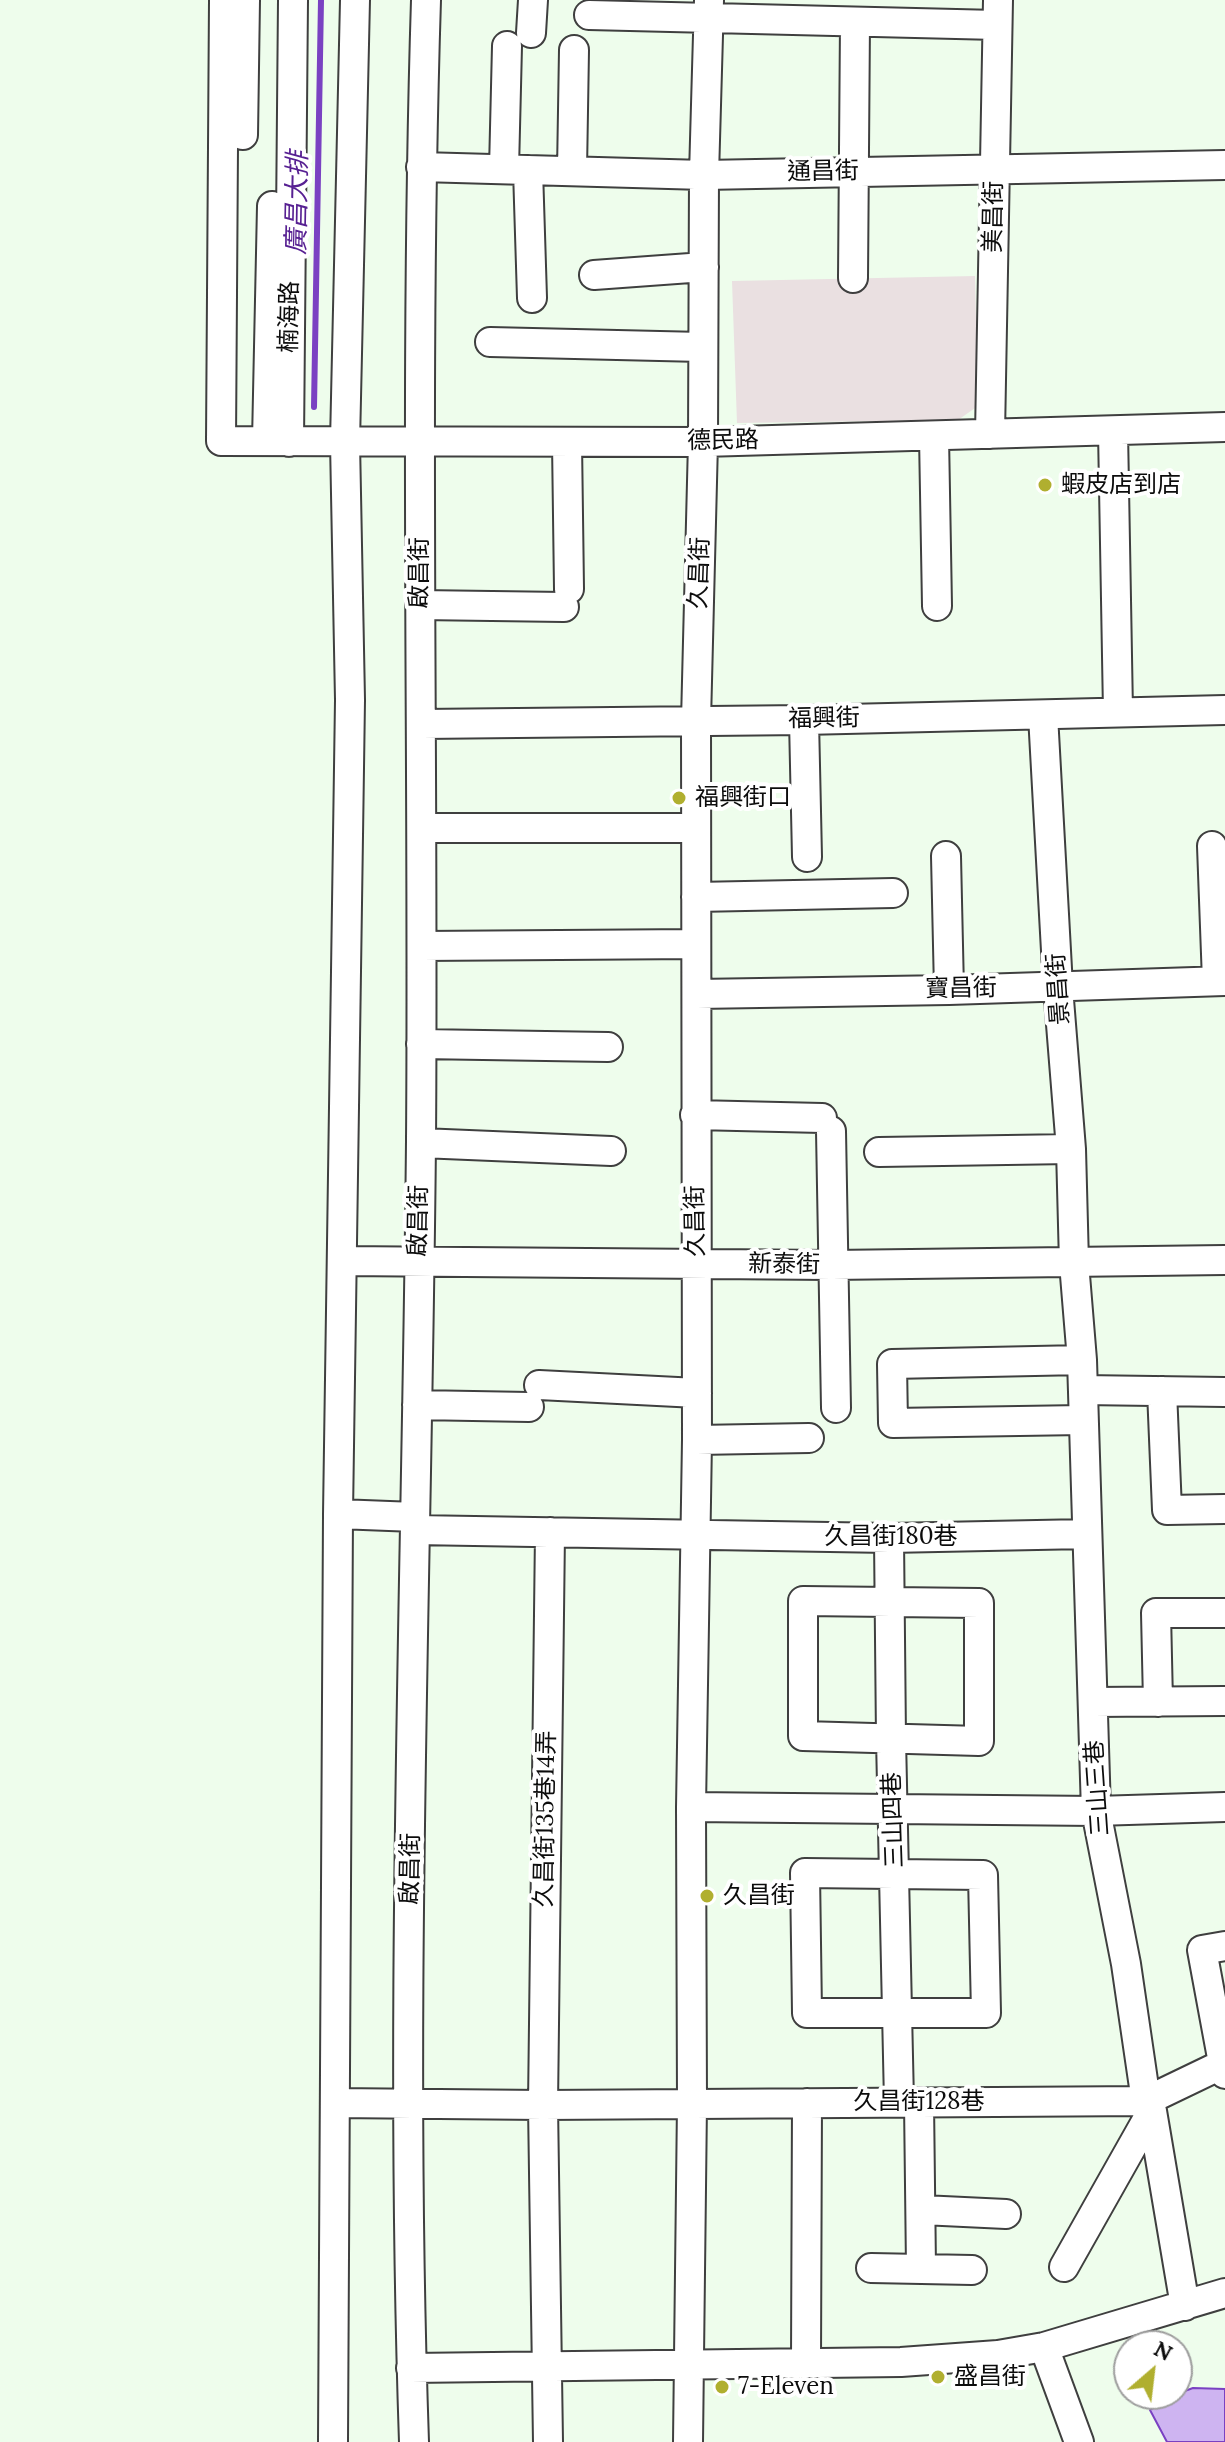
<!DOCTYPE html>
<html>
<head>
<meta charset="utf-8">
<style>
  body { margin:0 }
  #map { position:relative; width:1225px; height:2442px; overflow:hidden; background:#eefdec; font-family:Lora,serif }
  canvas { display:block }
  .north { position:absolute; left:1113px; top:2330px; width:80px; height:80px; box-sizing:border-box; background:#fff; border:2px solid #9e9e9e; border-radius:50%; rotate:28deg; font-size:22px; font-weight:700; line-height:32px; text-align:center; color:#0c0c0c }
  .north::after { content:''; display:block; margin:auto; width:28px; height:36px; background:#b0af2f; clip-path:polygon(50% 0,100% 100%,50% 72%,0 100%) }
</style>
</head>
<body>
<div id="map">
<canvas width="1225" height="2442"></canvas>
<div class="north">N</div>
</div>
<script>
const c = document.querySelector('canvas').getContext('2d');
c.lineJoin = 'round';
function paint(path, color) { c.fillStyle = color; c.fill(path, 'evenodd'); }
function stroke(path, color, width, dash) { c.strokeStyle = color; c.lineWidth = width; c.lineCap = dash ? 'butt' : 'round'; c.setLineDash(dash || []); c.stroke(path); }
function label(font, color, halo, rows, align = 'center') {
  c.font = font + ' Lora,"Noto Sans TC",serif'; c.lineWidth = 8; c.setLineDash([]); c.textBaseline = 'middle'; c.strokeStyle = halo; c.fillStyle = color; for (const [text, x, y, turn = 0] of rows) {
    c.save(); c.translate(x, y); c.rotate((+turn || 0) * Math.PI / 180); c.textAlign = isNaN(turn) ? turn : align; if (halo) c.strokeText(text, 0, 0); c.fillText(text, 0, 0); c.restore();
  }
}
const industrial = new Path2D(`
  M975,276L978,406L958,420L737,423L732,281Z`);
const water = new Path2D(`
  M1193,2388L1225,2389V2442H1167L1150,2410L1171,2396Z`);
const stream = new Path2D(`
  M314,407L321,0`);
const minor = new Path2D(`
  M224,0L221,441L703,442L1225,427
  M589,15L997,25
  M531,33L533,0
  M243,135L245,0
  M421,167L704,175L1225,165
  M504,169L507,46
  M528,170L532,298
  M572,171L574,50
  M594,275L704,267
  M853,278L855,22
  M490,342L702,347
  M1113,431L1118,712
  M990,434L998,0
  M934,436L937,606
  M267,441L272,206
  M289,442L293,0
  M567,442L569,589
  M420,605L564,607
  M1043,715L1058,987L1071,1149L1074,1263L1082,1360L1096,1811L1126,1964L1146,2101L1152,2111L1185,2306
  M804,720L807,857
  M422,724L804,720L1225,710
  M422,828H696
  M1212,846L1217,981
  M946,856L949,990
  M696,897L893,893
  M422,946L696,944
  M697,994L949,990L1225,981
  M421,1044L608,1047
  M695,1115L822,1118
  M831,1131L836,1408
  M421,1143L611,1151
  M879,1152L1071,1149
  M343,1261L832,1265L1225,1260
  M1082,1360L892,1364L893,1423L1082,1420
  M539,1385L697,1393
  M1083,1390L1225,1392
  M1162,1391L1167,1510L1225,1509
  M417,1405L529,1407
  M697,1440L809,1438
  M338,1514L415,1517
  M415,1530L889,1538L1086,1534
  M889,1538L891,1739L899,2102
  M803,1601L979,1603V1741L803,1736Z
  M1093,1702L1225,1701
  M1158,1702L1156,1613H1225
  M691,1807L1096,1811L1225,1807
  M805,1873L983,1875L986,2013H807Z
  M1225,1946L1202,1950L1225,2074
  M919,2102L921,2268
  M335,2103L543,2105L1146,2101L1225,2063
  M922,2210L1006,2214
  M1064,2267L1152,2111
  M871,2268L972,2270
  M1044,2347L1079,2442
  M806,2361L807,2103
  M411,2368L901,2362L998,2355L1044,2347L1225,2293
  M333,2442L338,1514L350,700L345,442L355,0
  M414,2442C399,2009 417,1575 421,1141C424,761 414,380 426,0
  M548,2442L543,2105L550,1532
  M688,2442L692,2103L691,1807L697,1440L696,721L703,442L704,175L709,0`);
const markers = [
  [1045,485,8,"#b0af2f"],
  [679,798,8,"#b0af2f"],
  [707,1896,8,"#b0af2f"],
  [938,2377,8,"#b0af2f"],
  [722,2387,8,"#b0af2f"]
];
const streetNames = [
  ["通昌街",823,172,-1],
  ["美昌街",994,217,-89],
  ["楠海路",290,317,-89],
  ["德民路",723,441,-1],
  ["啟昌街",420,573,-90],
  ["久昌街",700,573,-88],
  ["福興街",824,719,-1],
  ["寶昌街",961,989,-1],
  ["景昌街",1059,989,-94],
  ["啟昌街",419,1221,-89],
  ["久昌街",696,1221,-91],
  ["新泰街",784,1265,1],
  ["久昌街180巷",891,1537],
  ["三山三巷",1098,1788,-94],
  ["久昌街135巷14弄",546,1819,-89],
  ["三山四巷",894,1820,-92],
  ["啟昌街",411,1869,-89],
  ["久昌街128巷",919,2102]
];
const poiNames = [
  ["蝦皮店到店",1061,485],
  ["福興街口",695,798],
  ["久昌街",723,1896],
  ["盛昌街",954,2377],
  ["7-Eleven",738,2387]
];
const waterNames = [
  ["廣昌大排",298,203,-89]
];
paint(industrial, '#eae0e1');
paint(water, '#ceb4f1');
stroke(water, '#7a41c2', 2);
stroke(stream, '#7a41c2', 6);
stroke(minor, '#3f3f3f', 32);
stroke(minor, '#fff', 28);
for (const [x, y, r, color] of markers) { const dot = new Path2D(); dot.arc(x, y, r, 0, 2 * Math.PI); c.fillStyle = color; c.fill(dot); stroke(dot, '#fff', 3); }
label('24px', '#0c0c0c', '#fff', streetNames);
label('24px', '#0c0c0c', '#fff', poiNames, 'left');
label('italic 26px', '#572092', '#fff', waterNames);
</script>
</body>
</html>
